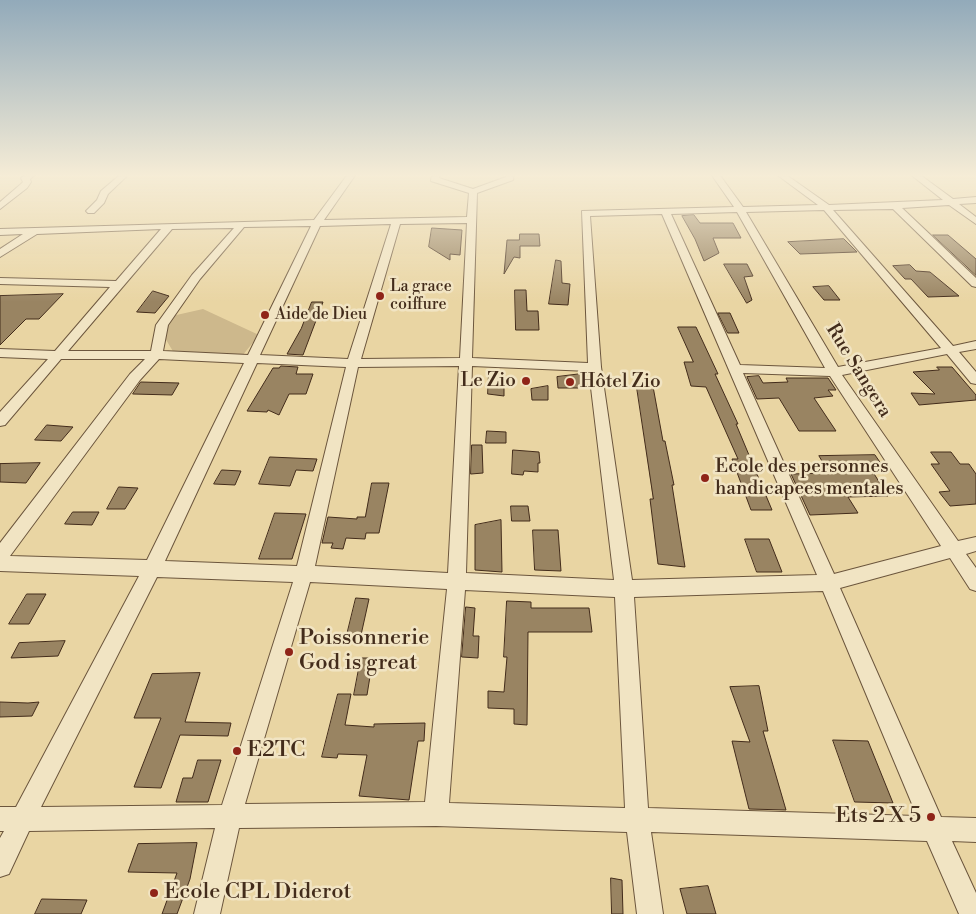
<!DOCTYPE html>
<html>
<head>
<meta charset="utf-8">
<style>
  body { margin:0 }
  canvas { display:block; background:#e9d5a3 }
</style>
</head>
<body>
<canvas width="976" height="914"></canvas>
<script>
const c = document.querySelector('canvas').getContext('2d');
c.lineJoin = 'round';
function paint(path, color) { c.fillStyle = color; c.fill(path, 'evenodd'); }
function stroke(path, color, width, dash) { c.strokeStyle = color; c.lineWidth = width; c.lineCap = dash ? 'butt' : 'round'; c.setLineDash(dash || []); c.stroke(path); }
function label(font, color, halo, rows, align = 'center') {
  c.font = font + ' "Libre Bodoni",serif'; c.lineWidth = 5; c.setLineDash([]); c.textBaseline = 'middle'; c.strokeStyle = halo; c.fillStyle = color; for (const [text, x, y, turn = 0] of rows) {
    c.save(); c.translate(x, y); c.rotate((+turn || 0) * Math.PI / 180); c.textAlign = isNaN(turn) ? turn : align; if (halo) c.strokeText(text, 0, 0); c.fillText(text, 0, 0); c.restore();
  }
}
const green = new Path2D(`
  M203,309L259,335L242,356L174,353L162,333L172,316Z`);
const building = new Path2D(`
  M694,215L700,223H733L741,238H713L719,253L704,261L695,239L682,216Z
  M432,228L462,230L460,255L450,254V260L429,247Z
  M520,234H539L540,246H520V258L514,257L504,274L507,240H519Z
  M933,235H948L976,259V275Z
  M844,239L857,252L800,254L788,242Z
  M556,260L561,261L562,283L570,284L568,305L549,304Z
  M724,264H747L753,276L744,277L752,300L747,303Z
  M910,265L916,271L930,272L959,296L928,297L911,279H905L893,266Z
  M829,286L840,300H824L813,287Z
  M515,290H526L527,311H538L539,330H516Z
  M153,291L169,296L155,313L137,312Z
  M63,294L39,319H26L0,345V296Z
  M312,302H323L303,355L287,354L301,329Z
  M718,313H730L739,333H728Z
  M678,327H696L718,374H715L738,424H736L772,510H751L732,459H738L706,387L691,386L684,362H693Z
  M281,366L298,367L296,374H313L306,394H289L279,415L268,410L267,412L247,411L273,368H279Z
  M937,367H952L976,395V400L919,405L911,393L935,394L913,372L939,370Z
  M489,373H504V396L488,394Z
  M581,374L589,388H558L557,377Z
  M759,376L763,383L788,382L786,378H828L836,390H828L833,396L814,398L836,431H799L779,398L757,399L747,377Z
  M636,381H652L663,441H665L674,485H672L685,567L658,564L650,499H653Z
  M141,382L179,383L172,395L133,394Z
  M548,386V400H532L531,389Z
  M47,425L73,427L61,441L35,440Z
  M487,431L506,432V443H486Z
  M472,445H482L483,473L471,474Z
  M513,450L539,452L540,463H538V472L524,471L523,475L512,474Z
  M931,452H951L960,464H969L976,474V504L950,506L939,492L950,491L931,464H939Z
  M875,455L884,468L871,469L888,496L848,497L858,513L810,515L791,474L829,473L819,456Z
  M270,457L317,459L313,471L296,470L290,486L259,484Z
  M40,463L26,483L0,482V464Z
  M222,470L241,471L235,485L214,484Z
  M372,483H389L379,533H366L365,539L346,538L343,549L331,548L333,543H322L328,517L357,519V517H365Z
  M119,487L138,488L125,509H107Z
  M511,506H528L530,521H512Z
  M73,512H99L92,525L65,524Z
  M275,513L306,514L292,559H259Z
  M501,520L502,572L475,570V525Z
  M533,530H558L561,571L535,570Z
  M745,539H769L782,572H757Z
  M27,594H46L29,624H9Z
  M356,598L369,599L359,644L345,643Z
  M507,601L531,602V608H589L592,632H528L527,725L514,724V709L488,708V691L504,692L507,657H504Z
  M466,607L475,608L473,636H479L478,658L462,657Z
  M65,641L58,656L11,658L19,643Z
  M361,658H373L367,695H354Z
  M200,673L185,722L231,723L228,736L180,735L161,788L134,787L161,718H134L152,674Z
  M759,686L768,731H763L786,810L749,809L732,741L750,742L730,687Z
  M338,694H351L345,725L374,727V724L425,723L424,741H418L409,800L359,796L367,755L338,754L337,758L322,757Z
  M0,702L28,703L39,702L32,716L0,717Z
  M833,740L868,741L893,803L855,802Z
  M198,760H221L208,802H176L183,778H192Z
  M197,843L190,879L177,914H162L177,873L128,872L138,844Z
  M611,878L622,880L623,914H612Z
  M708,886L716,914H687L680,889Z
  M42,899L87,900L81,914H35Z`);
const street = new Path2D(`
  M27,174H36L30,179L31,182L27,188L0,209V202L21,184L23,182L21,178Z
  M121,174H129L108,194L104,203L94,213H88L86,211L97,200L101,191Z
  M348,174H356L324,220L467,217L469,193L431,181L432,174H440L439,178L473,189L506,177V174H514L513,180L477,193L472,358L588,363L582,211L734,207L711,174H719L743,207L818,205L776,174H785L829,205L943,200L910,174H919L953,199L976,197V203L959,204L976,217V224L949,205L902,208L976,278V287L972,286L893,209L833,210L953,346L976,341V349L959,352L976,372V384L971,383L947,354L842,375L958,541L976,537V551L966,554L976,568V591L970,589L950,558L840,588L941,817L976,818V842L952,841L976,893V914H959L927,841L651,832L663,914H637L627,832L436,826L239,828L220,914H194L215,828L29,831L9,874L0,877V838L4,831H0V807H16L139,576L0,571V543L130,374L145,359H61L5,425L0,426V412L48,359L0,357V349L55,351L110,287L0,284V278L116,281L161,229L37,234L0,257V249L23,234L0,235V229L314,220ZM824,210L941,348L838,367L746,212ZM737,212L825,368L740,365L671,214ZM662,214L817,575L632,580L601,367L590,216ZM467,223L460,358L361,359L400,224ZM391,224L348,359L260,355L320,226ZM311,226L248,355L163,351L168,325L200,279L244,227ZM234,228L192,275L156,325L151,351H68L172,229ZM159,359L244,363L147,560L10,556L140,380ZM257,363L346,367L297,566L165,561ZM459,366L448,573L315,566L358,367ZM472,366L589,371L614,580L466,573ZM743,373L830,376L941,546L834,574ZM157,577L293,582L222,805L41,807ZM310,582L447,589L425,802L245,804ZM465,590L615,597L625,808L449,803ZM823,591L917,816L648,808L634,597Z`);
const markers = [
  [380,296,5,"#8f2418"],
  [265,315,5,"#8f2418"],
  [526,381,5,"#8f2418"],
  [570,382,5,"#8f2418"],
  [705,478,5,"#8f2418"],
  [289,652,5,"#8f2418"],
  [237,751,5,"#8f2418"],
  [931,817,5,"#8f2418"],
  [154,893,5,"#8f2418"]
];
const farPoinames = [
  ["La grace",390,287],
  ["coiffure",390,305],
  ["Aide de Dieu",275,315]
];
const streetNames = [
  ["Rue Sangera",858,371,58]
];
const poiNames = [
  ["Le Zio",516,381,"right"],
  ["Hôtel Zio",580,382],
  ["Ecole des personnes",715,467],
  ["handicapees mentales",715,489]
];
const nearPoinames = [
  ["Poissonnerie",299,639],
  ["God is great",299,664],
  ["E2TC",247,751],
  ["Ets 2 X 5",921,817,"right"],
  ["Ecole CPL Diderot",164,893]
];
paint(green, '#cdb88c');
paint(building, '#998462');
stroke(building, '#432c1b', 1);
stroke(street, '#6c563d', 2);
paint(street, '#f1e4c3');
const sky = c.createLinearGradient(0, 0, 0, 302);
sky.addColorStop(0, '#92aaba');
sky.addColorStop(0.58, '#f5ecd6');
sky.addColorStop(1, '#f5ecd600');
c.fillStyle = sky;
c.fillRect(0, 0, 976, 302);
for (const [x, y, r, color] of markers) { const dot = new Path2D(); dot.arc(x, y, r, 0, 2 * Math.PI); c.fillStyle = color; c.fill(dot); stroke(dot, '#f1e4c3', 2); }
label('16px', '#432c1b', '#f1e4c3', farPoinames, 'left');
label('19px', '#432c1b', '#f1e4c3', streetNames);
label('19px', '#432c1b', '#f1e4c3', poiNames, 'left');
label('22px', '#432c1b', '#f1e4c3', nearPoinames, 'left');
</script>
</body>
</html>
